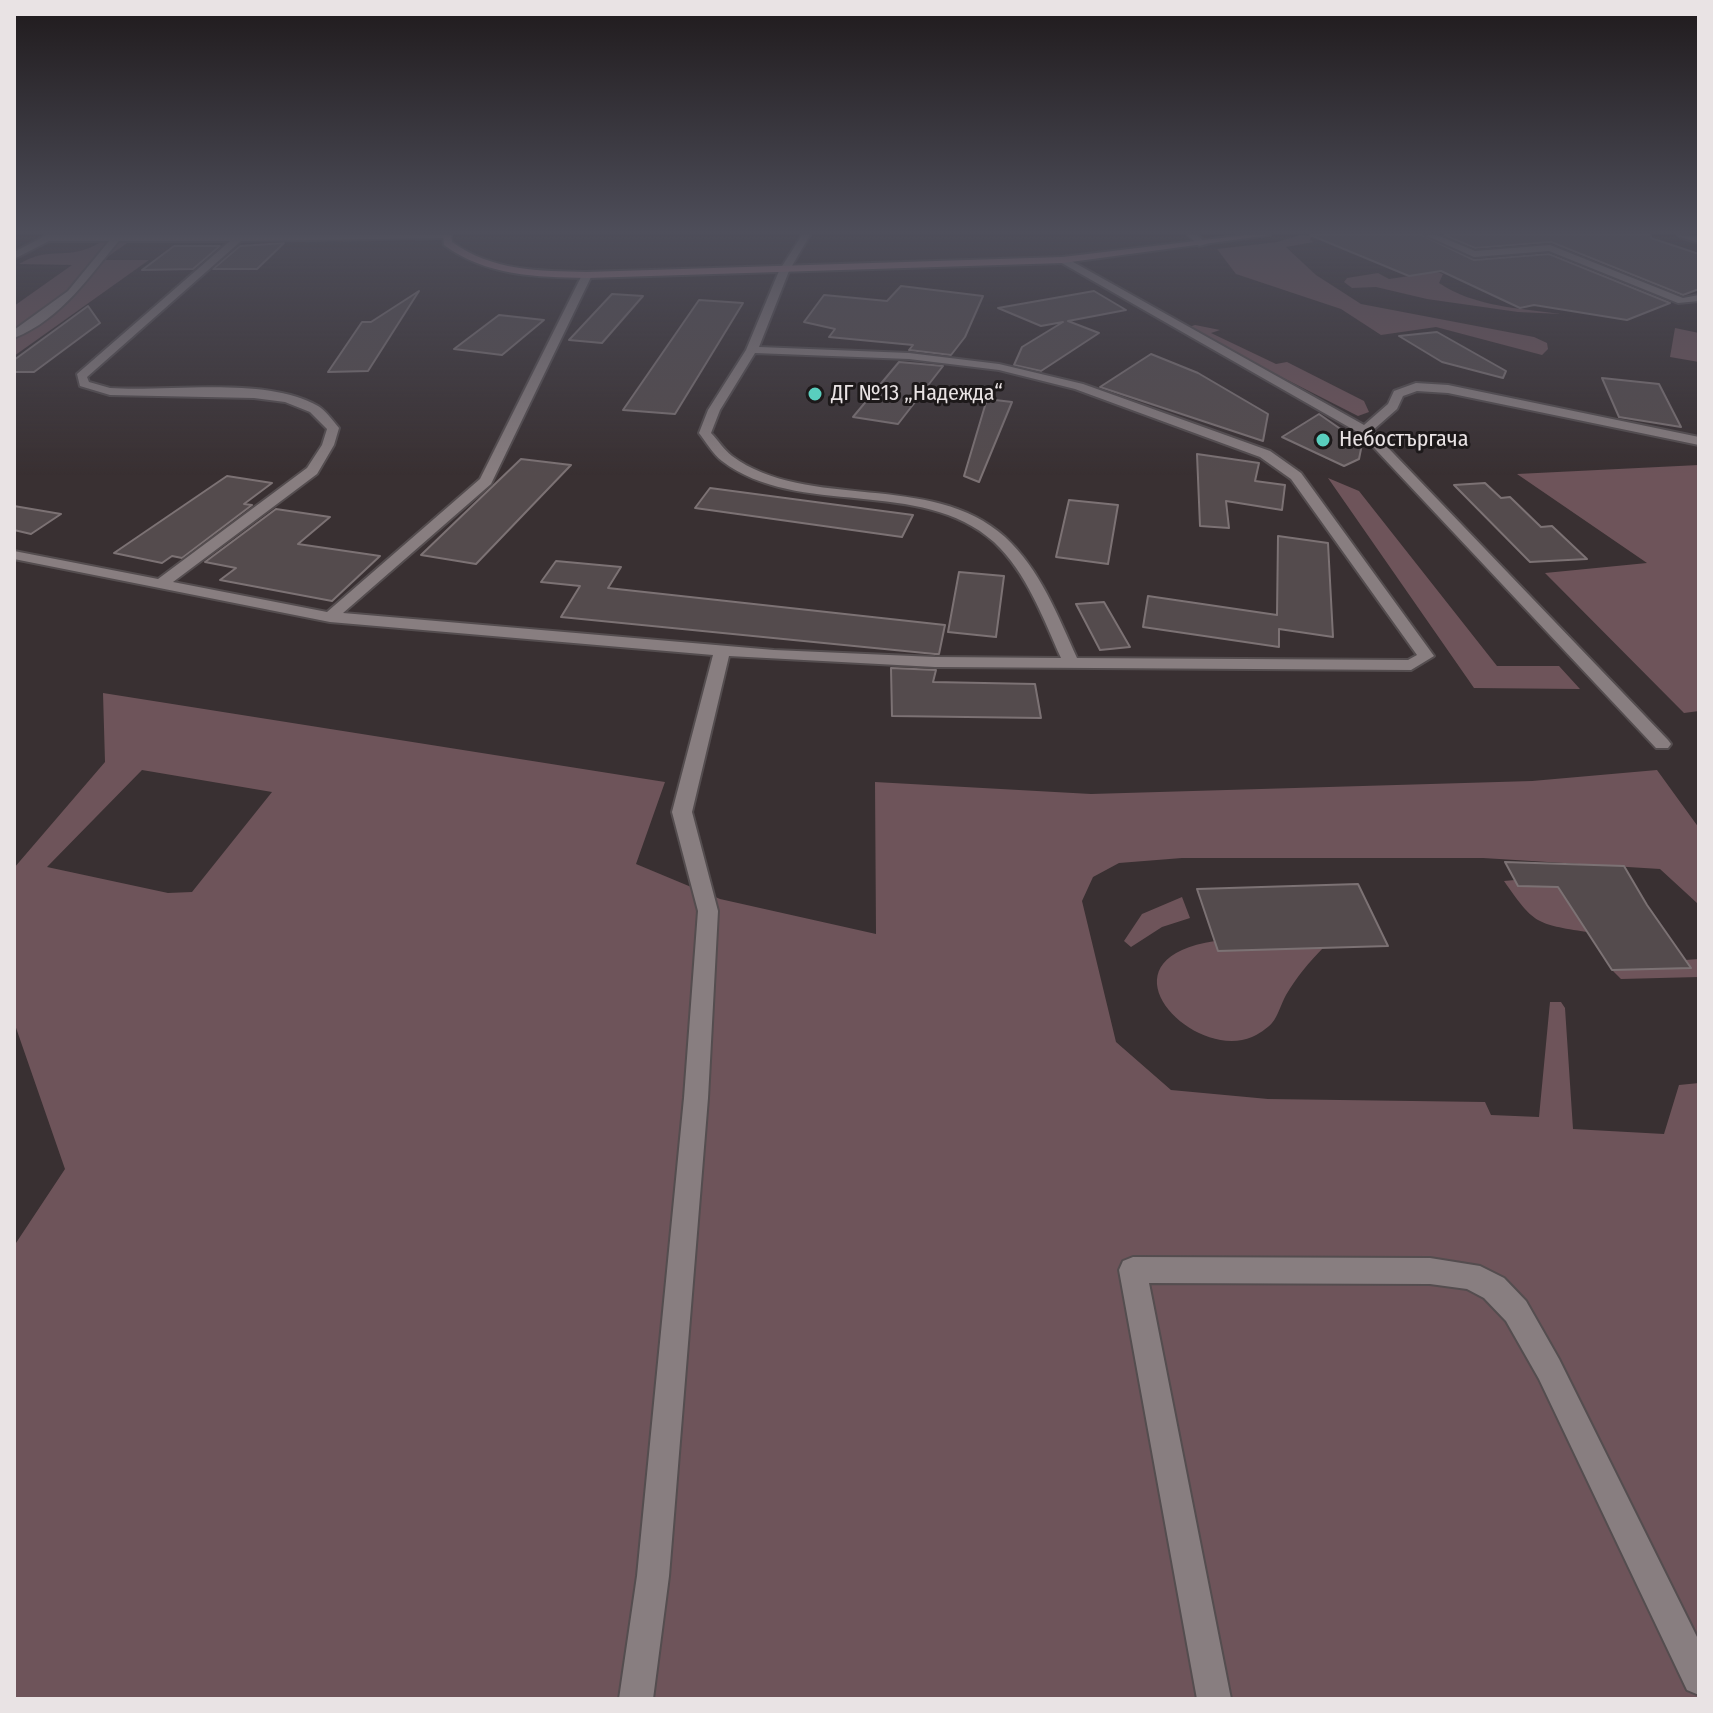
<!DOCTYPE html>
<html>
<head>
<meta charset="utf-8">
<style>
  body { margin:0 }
  #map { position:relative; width:1713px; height:1713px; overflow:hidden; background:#393032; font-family:"Fira Sans Condensed",sans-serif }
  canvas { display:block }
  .frame { position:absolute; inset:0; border:16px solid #e9e3e4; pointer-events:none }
</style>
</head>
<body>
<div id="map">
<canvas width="1713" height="1713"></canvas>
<div class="frame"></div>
</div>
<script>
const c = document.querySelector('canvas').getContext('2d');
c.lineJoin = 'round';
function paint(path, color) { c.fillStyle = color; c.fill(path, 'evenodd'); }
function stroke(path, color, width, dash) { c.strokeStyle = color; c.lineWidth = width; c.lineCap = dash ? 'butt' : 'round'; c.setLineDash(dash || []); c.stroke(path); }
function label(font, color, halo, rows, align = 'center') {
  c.font = font + ' "Fira Sans Condensed",sans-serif'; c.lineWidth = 6; c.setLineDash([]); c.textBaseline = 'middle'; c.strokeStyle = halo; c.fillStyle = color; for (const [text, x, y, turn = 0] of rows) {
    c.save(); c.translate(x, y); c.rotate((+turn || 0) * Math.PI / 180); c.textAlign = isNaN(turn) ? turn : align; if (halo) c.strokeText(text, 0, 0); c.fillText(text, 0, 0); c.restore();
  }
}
const green = new Path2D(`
  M1300,235L1312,236L1310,240L1314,242L1286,247L1316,275L1361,304L1534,337L1547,343L1548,349L1542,355L1436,327L1381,335L1341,309L1236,274L1217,249L1277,242Z
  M102,241H130L103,260H149L14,356V306L72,265L19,264C52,244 69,263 102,241Z
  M1437,272L1443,274L1439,283C1475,307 1519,308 1561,314L1518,312L1427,299L1376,287L1352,288L1344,282L1347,278L1378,273L1389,279Z
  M1195,325L1220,330L1211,333L1276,364L1287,362L1364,401L1369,412L1358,416L1195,333L1189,327Z
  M1675,328L1699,333V362L1670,357Z
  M1699,465V711L1684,713L1545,573L1647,563L1517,474Z
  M1328,478L1359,491L1497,666H1559L1580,689L1474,688Z
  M103,693L665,782L636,864L720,899L876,934L875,782L1091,794L1532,781L1657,770L1699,828L1697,903L1660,869L1483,858H1182L1119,863L1093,877L1082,901L1116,1042L1171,1090L1268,1099L1485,1102L1491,1115L1539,1117L1550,1002H1561L1565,1008L1573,1129L1664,1134L1679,1085L1699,1083V1699H14V1246L65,1169L14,1022V868L105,762ZM142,770L272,792L192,892L168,893L47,867Z
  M1515,880L1519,886L1607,888L1572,907L1587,932C1536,924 1534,924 1504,881Z
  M1182,897L1190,918L1162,927L1131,947L1124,941L1142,914Z
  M1215,941L1324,947C1309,962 1296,978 1286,995C1281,1004 1278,1016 1272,1023C1268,1028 1257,1035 1252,1037C1192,1062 1093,959 1215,941Z
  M1699,959V977L1621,979L1612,970L1691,968L1685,960Z`);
const building = new Path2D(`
  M1310,235H1422L1474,260L1549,254L1670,303L1627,320L1534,305L1520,308L1441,271L1409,276Z
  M1444,235H1651V238L1699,254V289L1683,295L1551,242L1475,248Z
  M284,243L257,269H213L240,246Z
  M174,246H220L193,269L142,270Z
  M901,286L983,296L965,337L951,355L909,350L913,345L829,337L835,329L804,322L824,295L887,301Z
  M419,291L368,371L328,372L362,322H371Z
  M1094,291L1126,310L1068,321L1099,333L1041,371L1014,365L1022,347L1063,322L1041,326L998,308Z
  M612,294L643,296L602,343L569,340Z
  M699,300L743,303L675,414L623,410Z
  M88,306L100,323L34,372H14V360Z
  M499,315L544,320L502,355L454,349Z
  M1437,332L1506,371L1503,378L1442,362L1399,336Z
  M1151,354L1198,373L1268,414L1263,441L1100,387Z
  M899,362L943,366L898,424L853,417Z
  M1602,378L1659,384L1681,427L1619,417Z
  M987,399L1012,402L979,482L964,476Z
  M1319,414L1362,444L1359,459L1344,466L1282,437Z
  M1197,454L1259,463L1255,481L1285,485L1282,510L1226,501L1229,528L1200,526Z
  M521,459L571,465L476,564L421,555Z
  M227,476L272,483L244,504L252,505L182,558L172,556L162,563L114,553Z
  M1485,483L1501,498L1510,497L1541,527L1552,526L1587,559L1530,562L1454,485Z
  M710,488L913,515L902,537L695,508Z
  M1069,500L1118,505L1108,564L1056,557Z
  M14,506L61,514L31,534L14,530Z
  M276,509L330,517L298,544L380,556L332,601L220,580L236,568L205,562Z
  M1278,536L1328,543L1333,637L1279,629V647L1143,627L1148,596L1277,615Z
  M556,561L621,567L608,588L945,625L939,654H935L561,617L580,586L541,582Z
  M959,572L1004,576L996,637L948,632Z
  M1104,602L1130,647L1100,650L1076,604Z
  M891,668L936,670L933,682L1035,684L1041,718L892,716Z
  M1505,862L1624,866L1647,905L1691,968L1612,970L1558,887L1518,886Z
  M1358,884L1388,946L1218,951L1197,889Z`);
const pedestrian = new Path2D(`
  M114,235L122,237C90,275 62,319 14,338V330L68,291Z`);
const minor = new Path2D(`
  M47,235H451L446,238L241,241L87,377L89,382L110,388C170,392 266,376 318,406C326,411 333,421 339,428L334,445L317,474L173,582L327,612L480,479L582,275L587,272L592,275L491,484L343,613L774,650L935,657L1061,658C1043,618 1027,573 994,542C921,476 798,519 722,461C713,454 706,442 699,433L708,410L746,350L779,271L802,235H810L789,271L759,347L909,353L999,364L1083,384L1270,451L1301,473L1434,656L1411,670L935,667L729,656L692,812L718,911L708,1098L669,1576L653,1699H619L637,1576L684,1098L698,911L672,812L713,655L330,622L14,559V551L158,579L307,468L322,445L327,429L310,412L285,402L254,398L110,395L80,386L77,374L230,241H49L14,259V252ZM755,353L909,359L999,370L1075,389L1260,457L1291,479L1417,655L1408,660L1077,658C1058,616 1040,569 1005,537C931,470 808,512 732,456C724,450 718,440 711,433L720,410Z
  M1188,235H1197L1207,244L1199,246Z
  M1425,235H1437L1475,251L1550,245L1683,298L1699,295V301L1678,303L1549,251L1474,257Z
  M1060,258H1066L1364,425L1388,404L1394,391L1416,383L1448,385L1699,437V445L1448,393L1417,391L1403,396L1397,409L1372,431L1668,740L1671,744L1668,748H1656L1361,434L1060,262Z
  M1133,1257L1430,1258L1480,1266L1504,1278L1526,1301L1559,1359L1699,1641V1695L1687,1690L1539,1379L1506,1321L1484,1298L1467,1289L1430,1284L1149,1283L1231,1699H1197L1119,1270L1123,1261Z`);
const tertiary = new Path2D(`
  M1678,235L1699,237V243L1680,237Z`);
const secondary = new Path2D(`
  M443,235H451L452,242C492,271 539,271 587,272L1063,257L1245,235H1270L1063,263L587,278C536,277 486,276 444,245Z`);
const markers = [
  [815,394,8,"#59cebe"],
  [1323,440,8,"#59cebe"]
];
const farPoinames = [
  ["ДГ №13 „Надежда“",831,394],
  ["Небостъргача",1339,440]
];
paint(green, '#6e545a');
paint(building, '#544b4d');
stroke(building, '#7c7274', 2);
stroke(pedestrian, '#544d4f', 4);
stroke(minor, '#544d4f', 4);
stroke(tertiary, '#544d4f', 4);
stroke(secondary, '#544d4f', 4);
paint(pedestrian, '#887e80');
paint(minor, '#887e80');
paint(tertiary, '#887e80');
paint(secondary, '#aa818c');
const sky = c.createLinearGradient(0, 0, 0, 475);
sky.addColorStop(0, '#1f1a1c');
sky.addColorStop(0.49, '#4e4e5a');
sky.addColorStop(1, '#4e4e5a00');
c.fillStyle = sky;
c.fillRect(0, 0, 1713, 475);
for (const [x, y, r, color] of markers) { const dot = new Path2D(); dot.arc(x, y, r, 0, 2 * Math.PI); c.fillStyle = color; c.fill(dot); stroke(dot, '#1d191a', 3); }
label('22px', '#e9e3e4', '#1d191a', farPoinames, 'left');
</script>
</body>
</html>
